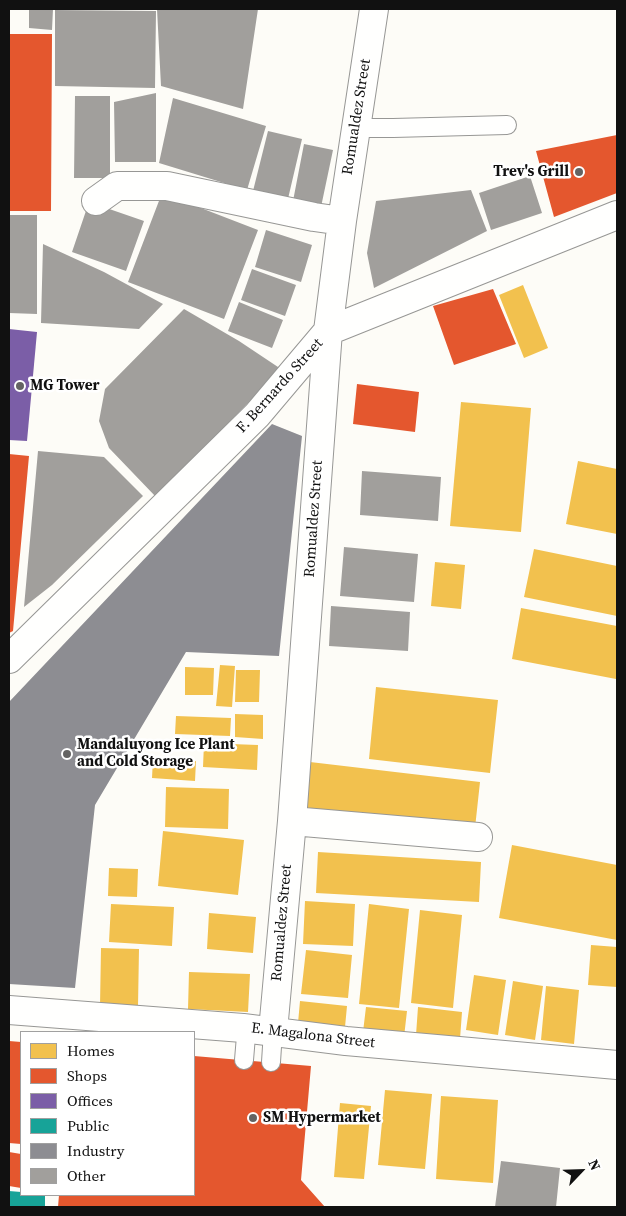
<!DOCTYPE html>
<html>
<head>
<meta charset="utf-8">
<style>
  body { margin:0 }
  #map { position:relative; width:626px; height:1216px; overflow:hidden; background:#fdfcf7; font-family:"Source Serif 4",serif }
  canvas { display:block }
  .frame { position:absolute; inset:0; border:10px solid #111; pointer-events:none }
  .legend { position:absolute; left:20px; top:1031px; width:175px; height:165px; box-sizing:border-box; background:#fff; border:1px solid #a0a0a0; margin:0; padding:6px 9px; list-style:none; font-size:15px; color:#111 }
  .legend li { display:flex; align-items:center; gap:10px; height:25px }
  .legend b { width:25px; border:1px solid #a0a0a0 }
  .north { position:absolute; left:556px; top:1146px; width:50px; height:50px; -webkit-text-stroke:4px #fff; paint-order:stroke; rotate:66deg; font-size:14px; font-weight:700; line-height:20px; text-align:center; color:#111 }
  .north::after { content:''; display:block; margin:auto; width:18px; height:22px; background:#111; clip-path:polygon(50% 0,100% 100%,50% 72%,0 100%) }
</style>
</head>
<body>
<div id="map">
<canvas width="626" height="1216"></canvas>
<div class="frame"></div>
<ul class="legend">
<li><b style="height:14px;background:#f2c14e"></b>Homes</li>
<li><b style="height:14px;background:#e4572e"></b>Shops</li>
<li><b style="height:14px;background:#7b5ea7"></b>Offices</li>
<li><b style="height:14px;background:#17a398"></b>Public</li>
<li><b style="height:14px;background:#8d8d92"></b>Industry</li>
<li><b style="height:14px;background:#a19f9c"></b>Other</li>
</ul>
<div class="north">N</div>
</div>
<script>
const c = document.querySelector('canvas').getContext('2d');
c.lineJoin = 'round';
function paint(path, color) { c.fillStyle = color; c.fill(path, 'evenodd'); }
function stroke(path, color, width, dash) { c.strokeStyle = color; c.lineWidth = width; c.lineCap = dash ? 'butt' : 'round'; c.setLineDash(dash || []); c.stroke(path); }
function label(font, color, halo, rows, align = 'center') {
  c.font = font + ' "Source Serif 4",serif'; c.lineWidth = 5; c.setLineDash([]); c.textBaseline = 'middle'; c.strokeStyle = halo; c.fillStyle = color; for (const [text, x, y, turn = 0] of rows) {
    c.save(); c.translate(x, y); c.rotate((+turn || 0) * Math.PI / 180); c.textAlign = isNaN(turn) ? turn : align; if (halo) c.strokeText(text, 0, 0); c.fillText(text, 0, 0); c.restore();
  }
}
const homes = new Path2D(`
  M523,285L548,348L524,358L499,295Z
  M461,402L531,408L521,532L450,526Z
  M578,461L617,469V534L566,524Z
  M534,549L617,566V616L524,597Z
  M435,562L465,565L461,609L431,606Z
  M521,608L617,626L616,679L512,659Z
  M220,665L235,666L232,707L216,706Z
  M185,667L214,668L213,695H185Z
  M236,670H260L259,702H235Z
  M376,687L498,700L490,773L369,759Z
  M235,714L263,715V739L235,737Z
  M176,716L231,718L230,736L175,734Z
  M204,743L258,745L257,770L203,767Z
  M153,758L196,761L195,781L152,778Z
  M310,762L480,782L475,828L305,809Z
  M166,787L229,789L228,829L165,827Z
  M163,831L244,840L238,895L158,886Z
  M512,845L617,865V940L499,918Z
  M318,852L481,862L479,902L316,893Z
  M109,868L138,869L137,897L108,896Z
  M305,901L355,904L353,946L303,944Z
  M111,904L174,907L172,946L109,942Z
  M369,904L409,909L399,1008L359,1004Z
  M420,910L462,915L453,1008L411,1003Z
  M209,913L256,917L253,953L207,949Z
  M591,945L617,947V987L588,985Z
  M101,948L139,949L138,1006H100Z
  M306,950L352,955L348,998L301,994Z
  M189,972L250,974L248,1012L188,1009Z
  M474,975L506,980L498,1035L466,1030Z
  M513,981L543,986L535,1040L505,1035Z
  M546,986L579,990L574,1044L541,1040Z
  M300,1001L347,1006L345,1027L298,1023Z
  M366,1007L407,1011L404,1037L363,1032Z
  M418,1007L462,1012L460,1039L416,1035Z
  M385,1090L432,1094L425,1169L378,1165Z
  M441,1096L498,1100L493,1183L436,1179Z
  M340,1103L371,1106L364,1179L334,1177Z`);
const shops = new Path2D(`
  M9,34H52L51,211H9Z
  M617,135V193L554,217L536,151Z
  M493,289L516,344L454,365L433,306Z
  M357,384L419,392L415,432L353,424Z
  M9,454L29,456L13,631L9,633Z
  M9,1041L21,1042V1144L9,1143Z
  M194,1056L311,1066L301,1180L325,1207H58L59,1195H194Z
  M9,1152L21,1154V1188L9,1186Z`);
const offices = new Path2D(`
  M9,329L37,332L27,441L9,440Z`);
const public = new Path2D(`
  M9,1191L21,1192V1195H45V1207H9Z`);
const industry = new Path2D(`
  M272,424L302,436L279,656L186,652L95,805L75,988L9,984V702Z`);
const building = new Path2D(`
  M29,9H53L52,30L29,28Z
  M157,9H258L243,109L161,86Z
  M55,10L156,11L155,88L55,86Z
  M156,93V162H115L114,102Z
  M75,96H110V178H74Z
  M173,98L266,126L247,190L159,163Z
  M268,131L302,139L287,203L252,195Z
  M304,144L333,150L321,207L293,201Z
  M530,176L542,213L491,230L479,193Z
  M471,190L487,231L374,288L367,253L376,201Z
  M162,193L258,230L224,319L128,282Z
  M89,202L144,221L126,271L72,252Z
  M9,215H37V314L9,313Z
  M266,230L312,245L301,282L255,267Z
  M43,244L104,272L163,304L139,329L41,323Z
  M252,269L296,285L285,316L241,300Z
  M239,302L283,320L272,348L228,331Z
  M184,309L239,341L281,369L156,497L109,448L99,421L105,389Z
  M38,451L104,457L143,496L52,585L24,607Z
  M362,471L441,477L438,521L360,515Z
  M344,547L418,554L414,602L340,596Z
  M331,606L410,612L408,651L329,646Z
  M501,1161L560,1168L556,1207H495Z`);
const service = new Path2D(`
  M356,128H393L507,125
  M243,1028L246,1036L244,1060
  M271,1062L273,1031`);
const minor = new Path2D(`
  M96,201L117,186H167L314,217L342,221
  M9,659L257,415L328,331L617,215
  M292,821L478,837
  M9,1010L243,1028L346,1041L617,1065
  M273,1031L292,821L328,331L342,221L374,9`);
const markers = [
  [579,172,5,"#646362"],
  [20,386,5,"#646362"],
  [67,754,5,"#646362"],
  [253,1118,5,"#646362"]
];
const streetNames = [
  ["Romualdez Street",357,117,-81],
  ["F. Bernardo Street",280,386,-48],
  ["Romualdez Street",314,519,-86],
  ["Romualdez Street",282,923,-85],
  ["E. Magalona Street",313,1036,7]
];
const poiNames = [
  ["Trev's Grill",569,172,"right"],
  ["MG Tower",30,386],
  ["Mandaluyong Ice Plant",77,745],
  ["and Cold Storage",77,762],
  ["SM Hypermarket",263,1118]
];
paint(homes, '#f2c14e');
paint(shops, '#e4572e');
paint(offices, '#7b5ea7');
paint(public, '#17a398');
paint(industry, '#8d8d92');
paint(building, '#a19f9c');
stroke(service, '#979795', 20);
stroke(minor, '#979795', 30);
stroke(service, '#fffffe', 18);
stroke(minor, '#fffffe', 28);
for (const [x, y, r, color] of markers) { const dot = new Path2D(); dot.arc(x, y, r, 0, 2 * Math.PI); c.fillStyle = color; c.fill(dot); stroke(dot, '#fff', 2); }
label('15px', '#111', '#fff', streetNames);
label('bold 15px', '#111', '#fff', poiNames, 'left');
</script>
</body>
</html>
